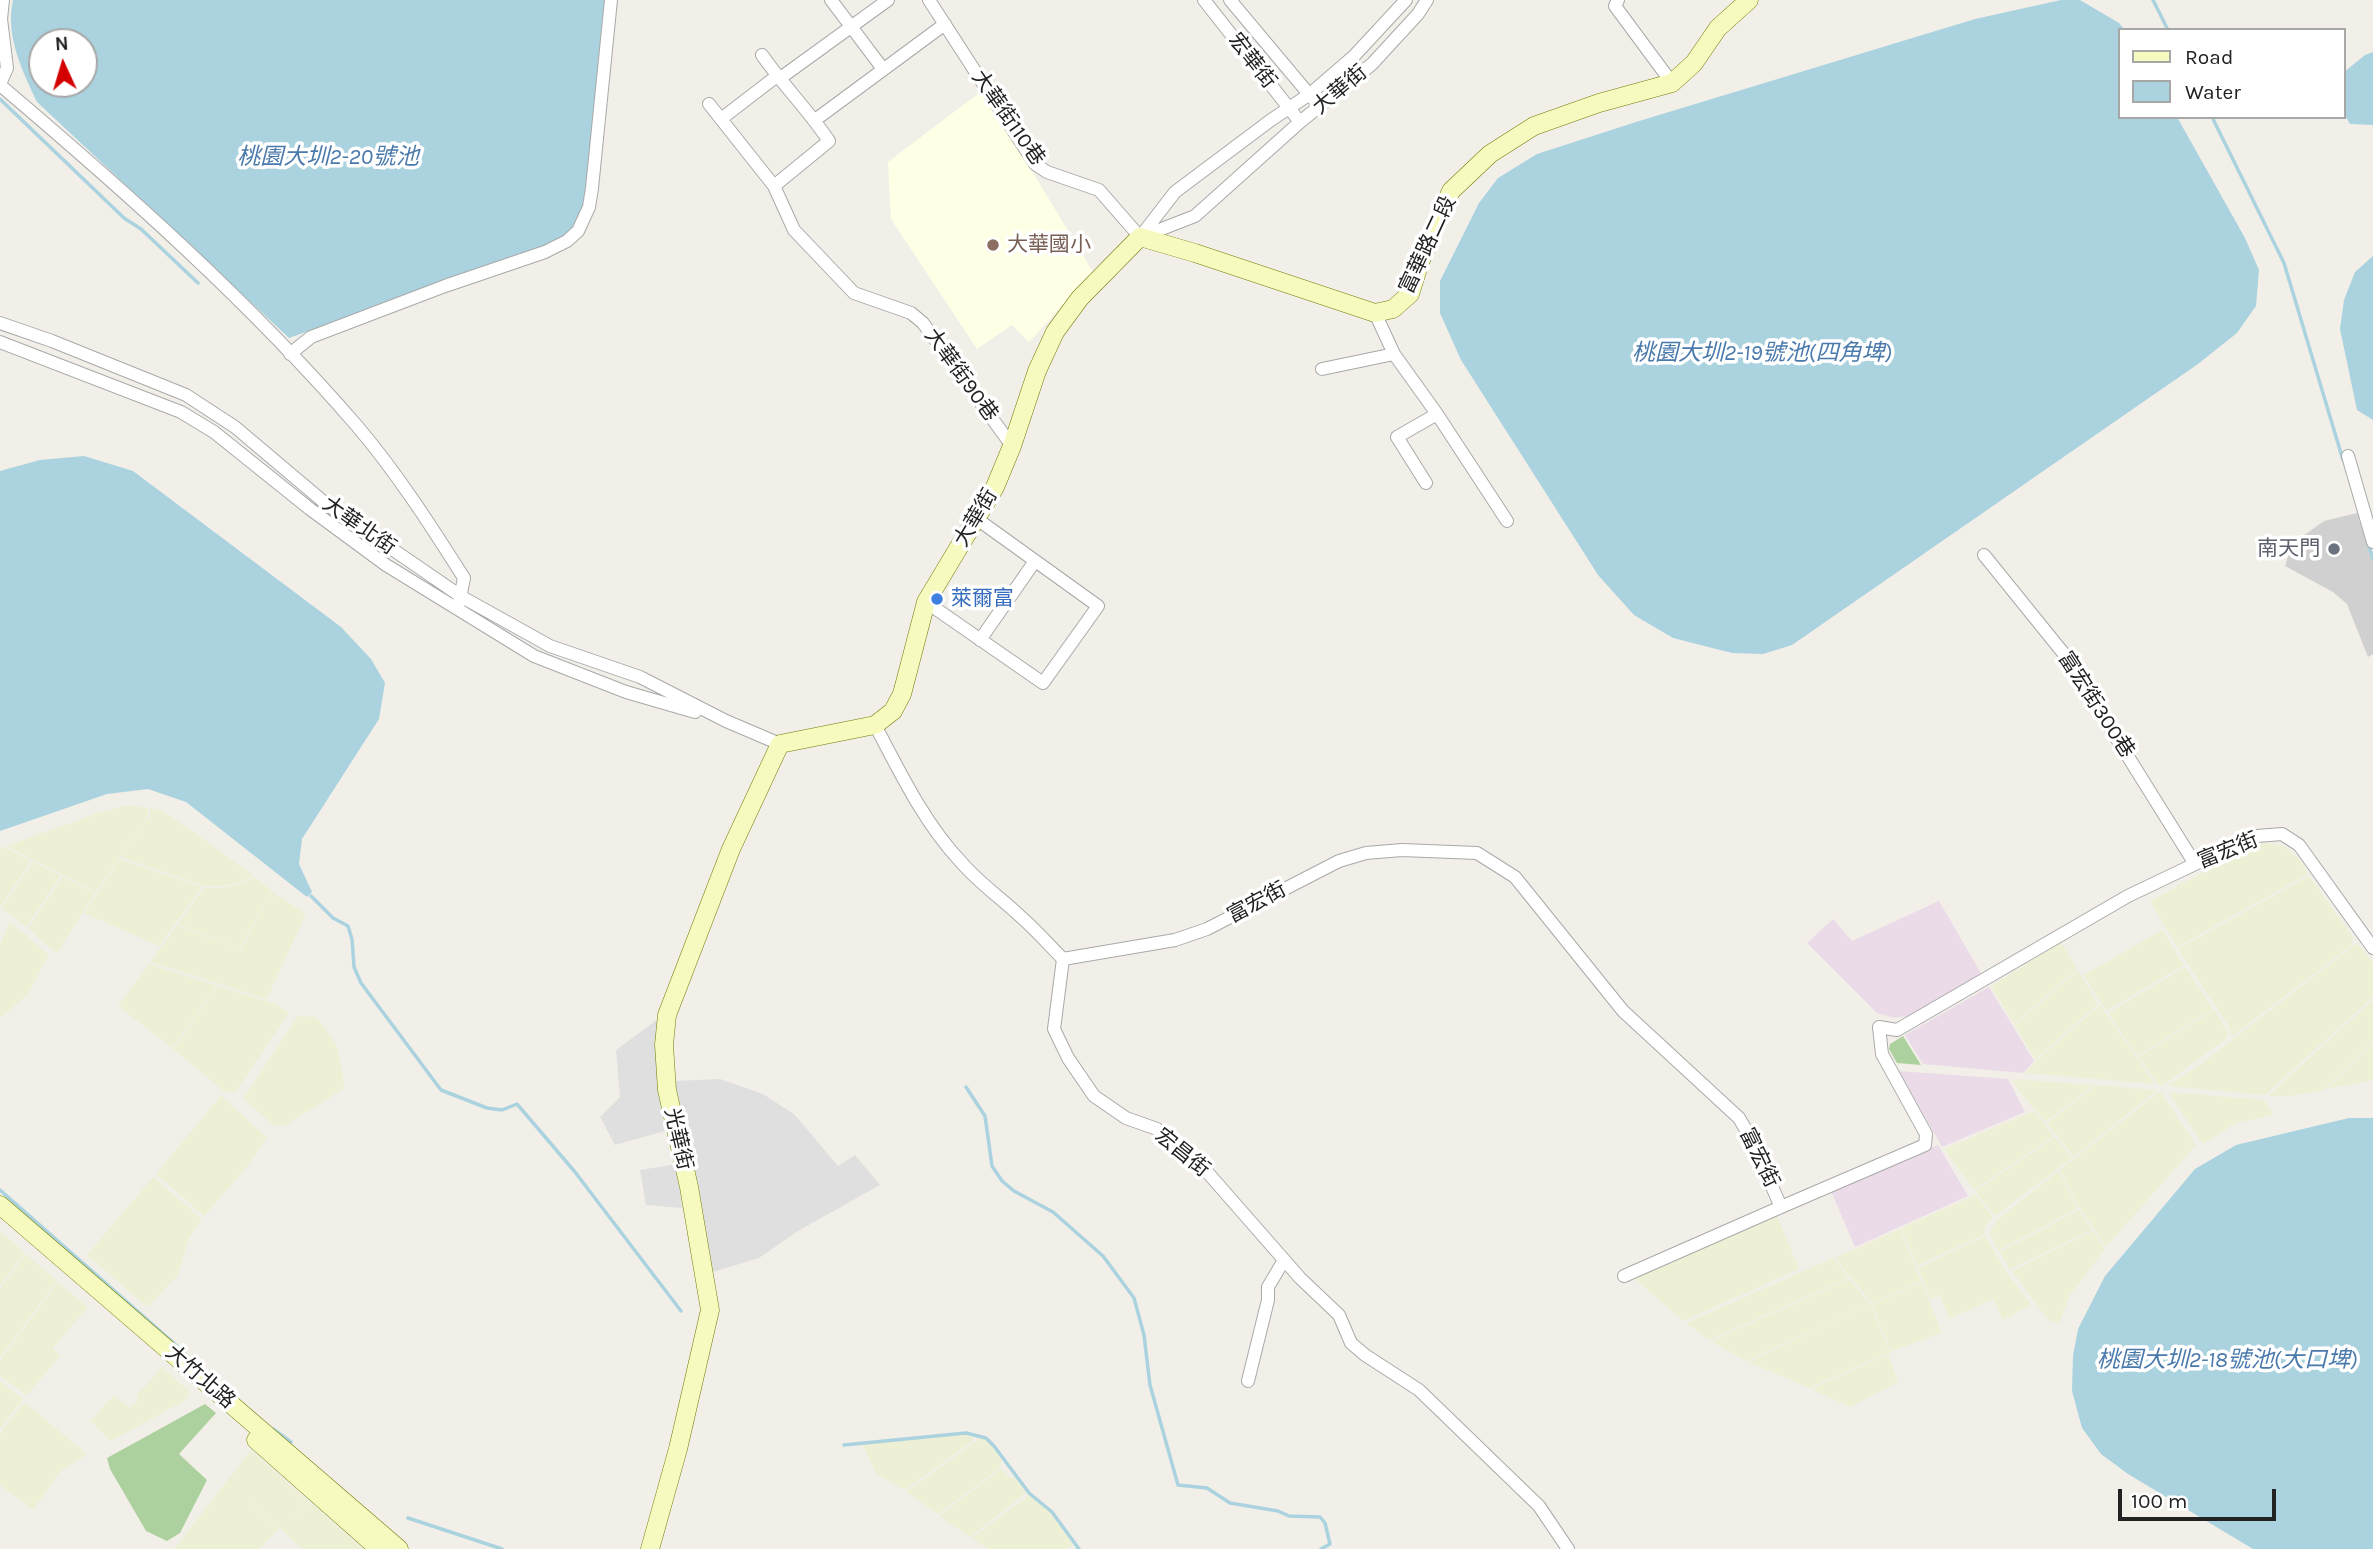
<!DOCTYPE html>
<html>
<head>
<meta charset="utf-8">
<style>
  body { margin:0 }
  #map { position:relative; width:2373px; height:1549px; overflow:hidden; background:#f2efe9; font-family:Karla,sans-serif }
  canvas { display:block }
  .legend { position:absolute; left:2118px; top:28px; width:228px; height:91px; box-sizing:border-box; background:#fff; border:2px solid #a7a7a7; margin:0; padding:9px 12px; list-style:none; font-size:21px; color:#222 }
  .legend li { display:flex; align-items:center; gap:14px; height:35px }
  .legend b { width:35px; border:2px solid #a7a7a7 }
  .north { position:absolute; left:28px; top:28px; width:70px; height:70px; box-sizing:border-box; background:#fff; border:2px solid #a7a7a7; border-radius:50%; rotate:356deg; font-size:19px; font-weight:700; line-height:28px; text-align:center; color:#222 }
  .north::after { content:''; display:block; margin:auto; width:24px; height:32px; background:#d40000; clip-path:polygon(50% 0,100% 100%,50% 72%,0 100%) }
  .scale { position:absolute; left:2118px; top:1489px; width:158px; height:32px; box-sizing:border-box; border:4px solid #222; border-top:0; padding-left:9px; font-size:21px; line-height:24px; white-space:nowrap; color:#222; -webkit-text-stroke:5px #fff; paint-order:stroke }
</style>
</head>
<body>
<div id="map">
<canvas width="2373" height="1549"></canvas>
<ul class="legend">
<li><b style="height:9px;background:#f7fabf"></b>Road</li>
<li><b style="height:19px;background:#aad3df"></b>Water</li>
</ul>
<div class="north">N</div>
<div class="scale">100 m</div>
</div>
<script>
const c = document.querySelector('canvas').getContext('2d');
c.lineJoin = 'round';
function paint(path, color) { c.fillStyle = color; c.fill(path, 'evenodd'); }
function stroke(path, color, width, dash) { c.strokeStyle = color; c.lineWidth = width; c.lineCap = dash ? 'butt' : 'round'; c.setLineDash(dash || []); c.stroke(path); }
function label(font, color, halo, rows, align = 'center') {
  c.font = font + ' Karla,"Noto Sans TC",sans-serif'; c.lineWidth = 7; c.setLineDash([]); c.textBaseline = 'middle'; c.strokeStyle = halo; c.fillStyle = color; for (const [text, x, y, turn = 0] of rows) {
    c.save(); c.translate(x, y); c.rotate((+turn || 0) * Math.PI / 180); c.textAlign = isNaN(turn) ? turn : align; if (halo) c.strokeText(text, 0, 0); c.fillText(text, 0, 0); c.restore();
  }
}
const residential = new Path2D(`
  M658,1019V1085L665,1131L615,1145L600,1117L620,1097L616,1050Z
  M720,1079L763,1094L795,1115L838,1166L855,1155L880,1185L798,1231L759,1258L713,1272L674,1081Z
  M677,1164L682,1208L646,1205L640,1170Z`);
const industrial = new Path2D(`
  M1939,901L1982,975L1908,1016L1894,1018L1877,1013L1807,943L1833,919L1852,941Z
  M1989,987L2034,1061L2023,1073L1923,1064L1905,1035Z
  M1899,1071L2008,1079L2025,1112L1942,1147Z
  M1938,1145L1968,1196L1855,1247L1831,1191Z`);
const education = new Path2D(`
  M983,90L1093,272L1029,342L1012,325L977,349L891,219L888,162Z`);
const religious = new Path2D(`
  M2357,513L2373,562V654L2368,657L2347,604L2333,592L2285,566L2292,544L2324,521Z`);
const farmland = new Path2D(`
  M129,805L149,808L148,815L143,825L150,816V808L162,811L191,830L253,875L244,881L222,886H204L121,857L141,827L96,892L6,846L98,813Z
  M2264,843L2284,846L2299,859L2308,874L2177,947L2150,901L2235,855Z
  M4,847L31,861L0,907V848Z
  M120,859L202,887L159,946L84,913Z
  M33,862L61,876L26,927L2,908Z
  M2309,876L2353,937L2352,945L2231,1037L2229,1026L2178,949Z
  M63,877L95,893L57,954L28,928Z
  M254,877L271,890L240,949L178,924L204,888H222L245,882Z
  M271,891L306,914L267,999L150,962L177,925L241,950Z
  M10,922L49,955L28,994L0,1018V944Z
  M2162,930L2184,965L2106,1011L2084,975Z
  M2061,942L2077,969L2014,1024L1991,986Z
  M2357,943L2373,963V997L2265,1095L2167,1086L2201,1064Z
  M149,964L217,986L172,1048L118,1006Z
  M2185,967L2213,1009L2137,1056L2108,1013Z
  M2078,970L2098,1004L2035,1060L2015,1025Z
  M218,986L276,1004L289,1013L236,1092H225L173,1049Z
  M2373,1000V1041L2324,1090L2290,1096H2268Z
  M2100,1005L2155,1084L2025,1073L2035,1062Z
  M2214,1010L2227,1030L2228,1035L2226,1039L2163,1085L2158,1084L2138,1057Z
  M298,1016L316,1017L332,1038L338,1048L345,1088L286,1125L275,1126L243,1099Z
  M2373,1043V1080L2327,1089Z
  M2013,1079L2094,1085L2045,1122L2014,1084Z
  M2096,1085L2157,1090L2074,1157L2047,1123Z
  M2160,1091L2196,1145L2106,1247L2079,1207L2060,1170Z
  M2168,1092L2264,1100L2274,1115L2236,1123L2203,1144Z
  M221,1095L267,1138L246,1168L204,1216L156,1174Z
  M2034,1111L2054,1136L1974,1190L1944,1149Z
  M2055,1137L2072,1158L1995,1216L1975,1191Z
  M2059,1171L2078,1208L1998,1251L1990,1234L1991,1229L2000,1217Z
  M153,1177L202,1219L189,1238L178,1275L150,1305H145L87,1255Z
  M1976,1195L1993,1217L1985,1226V1234L1917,1266L1901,1228Z
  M2079,1210L2092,1230L2010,1269L2000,1252Z
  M1777,1216L1799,1269L1683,1321L1633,1277Z
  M1900,1229L1921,1281L1872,1303L1835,1258Z
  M0,1231L25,1253L0,1286Z
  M2093,1231L2105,1249L2070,1295L2059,1323L2048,1320L2012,1271Z
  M1985,1236L2007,1273L2031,1305L2003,1320L1993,1299L1949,1319L1940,1295L1930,1299L1918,1268Z
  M26,1254L57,1281L0,1358V1289Z
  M1833,1258L1849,1278L1709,1340L1686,1323Z
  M1849,1279L1871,1305L1890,1352L1809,1388L1748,1362L1868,1305L1746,1361L1711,1341Z
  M58,1282L88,1307L53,1348L60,1356L27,1395L0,1376V1361Z
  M1922,1282L1942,1333L1891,1351L1872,1304Z
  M1888,1354L1898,1382L1850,1407L1811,1389Z
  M162,1367L189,1391L186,1400L111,1441L90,1421L114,1395L130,1408L138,1399L136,1396Z
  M0,1381L23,1399L0,1429Z
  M23,1404H27L87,1454L60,1472L33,1510L0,1485V1433Z
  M961,1433L972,1434L974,1440L905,1490L877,1475L862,1444Z
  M982,1437L993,1446L1002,1459L1000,1468L938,1514L906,1492Z
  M251,1450L309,1502L293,1517L310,1502L363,1549H302L248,1499L279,1529L259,1549H174Z
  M1001,1469L1010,1478H1015L1026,1493L970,1537L939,1516Z
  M1029,1495L1052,1514L1073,1545L1067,1549H988L972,1538Z`);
const forest = new Path2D(`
  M1903,1036L1921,1065L1897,1063L1889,1049L1890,1044Z
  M205,1404L216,1413L179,1454L207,1480L180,1533L167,1541L146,1531L110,1469L107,1458Z`);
const water = new Path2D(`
  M13,0H606L585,207L574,229L554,243L289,338L37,102C22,70 5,36 13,0ZM42,42H84V84H42Z
  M2061,0H2080L2119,23L2125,30H2119V117H2177L2245,238L2259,270L2256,306L2237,333L2198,364L1792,645L1763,654L1732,653L1673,638L1634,615L1598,575L1461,360L1440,313V281L1479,203L1498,178L1537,154L1636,122L1975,19Z
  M2373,52V125L2350,124L2343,112V73L2365,55Z
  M2373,256V420L2357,410L2340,329L2344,300L2355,272Z
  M84,456L133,471L341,627L371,659L385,683L379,719L302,839L299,864L312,892L307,897L186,802L148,789L107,794L0,831V471L40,460Z
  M2349,1118H2373V1549H2253L2128,1474L2101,1454L2082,1428L2072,1391L2073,1356L2078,1329L2105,1276L2195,1169L2236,1145Z`);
const stream = new Path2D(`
  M2153,0L2168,30
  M0,99L124,218L141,229L198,283
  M2212,117L2284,263L2343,460
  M2368,544L2373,559
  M311,896L333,918L348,926L352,939L354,967L361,983L441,1090L487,1108L502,1110L517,1104L575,1172L681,1311
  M966,1087L985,1116L992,1166L1002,1181L1014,1191L1053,1212L1103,1256L1134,1298L1144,1335L1150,1385L1178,1485L1207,1488L1230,1503L1278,1511L1289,1516L1320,1517L1325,1523L1330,1544L1321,1549
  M0,1190L185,1353
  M273,1429L291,1442
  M844,1445L966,1433L986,1438L994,1446L1029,1493L1052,1512L1079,1549
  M408,1518L502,1549`);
const street = new Path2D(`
  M831,0L883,69
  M929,0L1035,164L1047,172L1099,190L1140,237
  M1204,0L1300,122
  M1230,0L1313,99
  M1618,0L1615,6L1672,83
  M762,55C783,85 809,111 829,141L774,186
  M779,79L888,0
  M0,84L7,68L1,19L3,0
  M0,85C125,191 249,301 357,426C397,473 431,526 464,578L459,603
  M709,104L774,186L794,230L854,293L911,313L923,323L1012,446
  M721,119L777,76
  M815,120L945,24
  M1141,236L1175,192L1271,120L1310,94L1354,56L1406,0
  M1141,237L1195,216L1300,122L1372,64L1418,14L1427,0
  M1375,313L1394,354L1437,414L1507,521
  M0,323L52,341L186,395L235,427L325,503L462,597L550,646L640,677L726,721L780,744
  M0,342L181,412L214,432L310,509L386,565L534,656L626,692L695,712
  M290,354L311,337L445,286L545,252L567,241L578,231L589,207L592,188L611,0
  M1322,369L1394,354
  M2348,456L2373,542
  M1426,483L1397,437L1437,414
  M1984,555L2064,654L2195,864
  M926,602L1043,683L1098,606L977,519
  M980,640L1035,561
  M875,725C900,772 924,823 961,862C979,883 1001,898 1021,917C1036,930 1049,945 1063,959L1054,1029L1068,1058L1094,1096L1126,1118L1157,1129L1208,1173L1300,1278L1339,1315L1351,1343L1365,1355L1419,1390L1539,1506L1568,1549
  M1063,959L1175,940L1207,929L1339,861L1366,853L1402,850L1477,853L1515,877L1623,1011L1739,1118L1750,1137L1781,1207L1925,1145L1926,1134L1882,1054L1879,1027L1897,1030L2128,896L2195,864L2257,836L2282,834L2299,845L2373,948
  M1624,1276L1781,1207
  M1248,1381L1268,1300V1287L1284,1260`);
const secondary = new Path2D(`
  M0,1205L399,1549
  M256,1440L379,1549
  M650,1549L678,1449L710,1310L689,1187L667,1090L664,1045L667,1015L731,849L780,744L875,725L893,711L902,694L926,602L995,487L1012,446L1037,371L1055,332L1080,298L1140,237L1195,253L1375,313L1393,309L1410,294L1420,262L1451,191L1490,154L1534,126L1599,103L1672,83L1694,63L1718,28L1749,0`);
const markers = [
  [993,245,7,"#8d6e63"],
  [2334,549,7,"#6b7280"],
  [937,599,7,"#3f7fe0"]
];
const streetNames = [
  ["宏華街",1252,61,52],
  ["大華街",1340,90,-40],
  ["大華街110巷",1008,118,55],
  ["富華路二段",1428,245,-65],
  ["大華街90巷",961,375,54],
  ["大華街",976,518,-59],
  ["大華北街",359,526,35],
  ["富宏街300巷",2096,705,57],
  ["富宏街",2228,851,-22],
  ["富宏街",1257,903,-28],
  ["光華街",678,1139,77],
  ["宏昌街",1182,1153,39],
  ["富宏街",1759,1158,64],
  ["大竹北路",200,1377,41]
];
const educationNames = [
  ["大華國小",1007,245]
];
const worshipNames = [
  ["南天門",2320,549]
];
const shopNames = [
  ["萊爾富",951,599]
];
const waterNames = [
  ["桃園大圳2-20號池",328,157],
  ["桃園大圳2-19號池(四角埤)",1762,353],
  ["桃園大圳2-18號池(大口埤)",2227,1360]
];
paint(residential, '#e0dfdf');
paint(industrial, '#ebdbe8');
paint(education, '#ffffe5');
paint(religious, '#d0d0d0');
paint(farmland, '#eef0d5');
paint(forest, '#add19e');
paint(water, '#aad3df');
stroke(stream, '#aad3df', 3.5);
stroke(street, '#a9a9a9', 14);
stroke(secondary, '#707d05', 19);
stroke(street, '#fff', 12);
stroke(secondary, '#f7fabf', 18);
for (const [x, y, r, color] of markers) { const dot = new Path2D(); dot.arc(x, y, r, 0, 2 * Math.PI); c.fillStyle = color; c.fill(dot); stroke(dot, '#fff', 2.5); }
label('21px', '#222', '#fff', streetNames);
label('21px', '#785e54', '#fff', educationNames, 'left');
label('21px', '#5b616d', '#fff', worshipNames, 'right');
label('21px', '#366cbe', '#fff', shopNames, 'left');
label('italic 23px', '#4a7aab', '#fff', waterNames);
</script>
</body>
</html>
